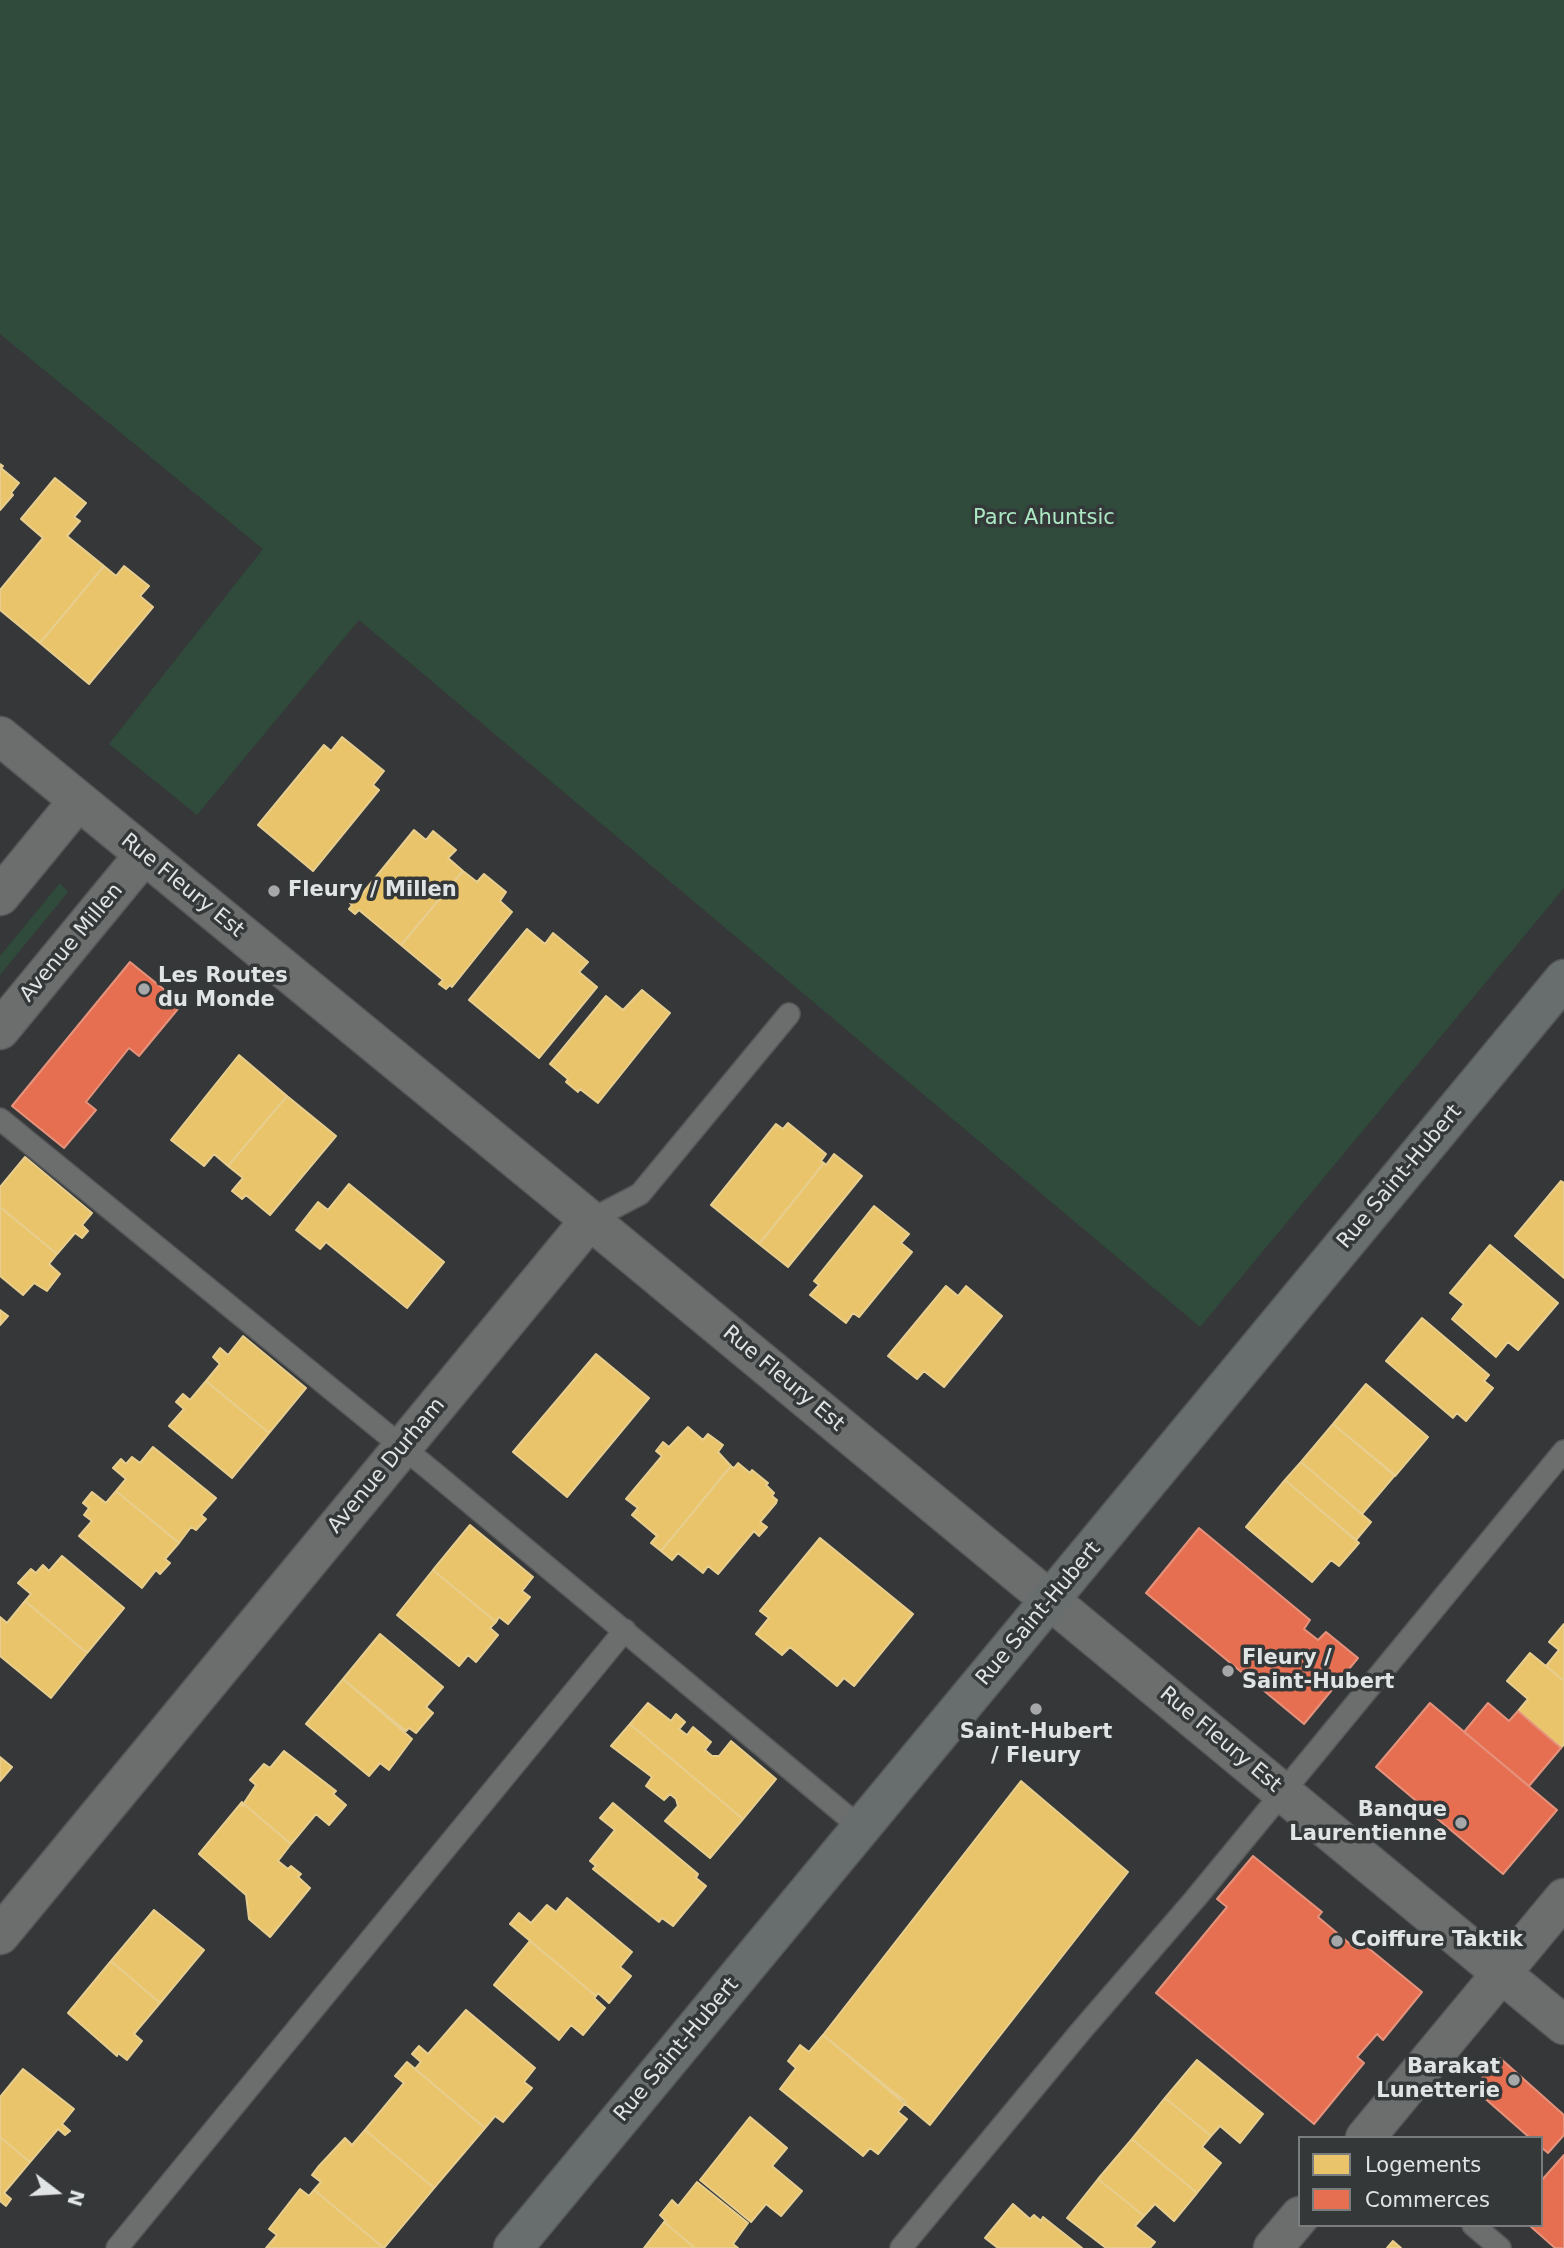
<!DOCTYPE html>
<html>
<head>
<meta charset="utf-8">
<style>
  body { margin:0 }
  #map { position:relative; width:1564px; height:2248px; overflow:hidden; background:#353738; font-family:"DejaVu Sans",sans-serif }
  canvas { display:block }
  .legend { position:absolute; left:1298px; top:2136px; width:245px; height:91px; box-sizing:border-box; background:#343839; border:2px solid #797d7d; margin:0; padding:9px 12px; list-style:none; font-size:21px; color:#e1e4e4 }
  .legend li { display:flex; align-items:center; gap:14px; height:35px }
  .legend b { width:35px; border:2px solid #797d7d }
  .north { position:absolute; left:21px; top:2157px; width:70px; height:70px; -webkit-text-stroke:5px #343839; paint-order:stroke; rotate:107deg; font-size:19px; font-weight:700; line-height:28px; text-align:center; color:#e1e4e4 }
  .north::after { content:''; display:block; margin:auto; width:24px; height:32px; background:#e1e4e4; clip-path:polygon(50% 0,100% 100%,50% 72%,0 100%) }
</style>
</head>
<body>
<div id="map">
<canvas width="1564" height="2248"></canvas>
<ul class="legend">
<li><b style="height:19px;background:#e9c46a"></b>Logements</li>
<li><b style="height:19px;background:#e76f51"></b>Commerces</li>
</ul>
<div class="north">N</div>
</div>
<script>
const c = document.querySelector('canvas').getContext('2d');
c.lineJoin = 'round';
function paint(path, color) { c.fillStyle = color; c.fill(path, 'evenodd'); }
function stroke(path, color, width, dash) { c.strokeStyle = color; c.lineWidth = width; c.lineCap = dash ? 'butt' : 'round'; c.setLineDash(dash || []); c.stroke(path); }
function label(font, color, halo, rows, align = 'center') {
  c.font = font + ' "DejaVu Sans",sans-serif'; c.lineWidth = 7; c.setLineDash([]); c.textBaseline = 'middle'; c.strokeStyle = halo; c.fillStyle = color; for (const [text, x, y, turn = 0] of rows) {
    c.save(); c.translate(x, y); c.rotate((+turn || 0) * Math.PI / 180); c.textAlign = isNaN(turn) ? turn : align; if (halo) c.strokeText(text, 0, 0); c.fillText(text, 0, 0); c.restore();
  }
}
const green = new Path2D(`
  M0,0H1564V888L1200,1327L359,620L197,815L109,744L263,549L0,334Z
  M60,883L68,892L0,975V956Z`);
const homes = new Path2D(`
  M0,464L3,466L1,468L19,483L11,493L13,495L0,510Z
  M55,478L86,503L74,517L80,521L67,536L104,566L40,643L0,610V590L43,538L21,519Z
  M104,566L116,576L124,566L149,586L140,596L153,607L89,684L40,643Z
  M342,737L384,771L373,785L379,790L313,871L258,825L324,745L331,751Z
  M414,830L426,840L433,831L456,850L448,858L463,871L401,945L359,910L355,914L349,909L352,905L350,903L360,892L362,894Z
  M463,871L477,882L484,874L506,892L500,901L512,912L452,987L450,985L446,989L439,984L443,980L401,945Z
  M527,929L545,944L553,933L588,962L579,972L597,987L539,1058L469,1000Z
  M642,990L670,1013L598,1103L580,1089L578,1092L566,1082L568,1079L550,1064L606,996L623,1010Z
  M239,1055L287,1096L228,1166L214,1154L204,1166L171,1140Z
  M287,1096L336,1136L270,1215L246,1195L242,1199L232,1191L243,1178L228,1166Z
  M788,1123L826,1154L821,1161L824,1163L759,1244L711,1205L776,1124L783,1129Z
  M834,1154L862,1176L788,1267L759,1244L824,1163L826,1165Z
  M25,1157L92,1213L82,1225L88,1231L82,1238L75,1233L57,1254L0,1207V1187Z
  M1561,1181L1564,1183V1278L1515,1236Z
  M349,1184L444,1262L407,1308L326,1242L320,1249L296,1230L318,1202L328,1210Z
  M874,1206L909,1234L901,1243L912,1252L859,1317L853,1313L846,1323L810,1295L819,1285L814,1281Z
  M0,1207L57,1254L49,1264L60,1274L47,1291L34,1283L23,1295L0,1276Z
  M1490,1245L1558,1303L1518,1350L1508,1342L1496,1357L1452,1319L1464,1304L1450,1293Z
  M946,1286L958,1296L966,1286L1002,1316L944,1387L924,1371L917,1379L888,1356Z
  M0,1310L8,1316L0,1325Z
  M1422,1318L1489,1375L1484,1381L1493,1388L1466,1421L1457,1413L1453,1418L1386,1361Z
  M243,1336L306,1388L269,1433L206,1381L220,1364L213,1357L220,1348L228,1355Z
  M596,1354L649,1398L567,1497L513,1452Z
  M206,1381L269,1433L232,1478L169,1426L184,1409L176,1402L183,1394L190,1400Z
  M1366,1384L1428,1437L1395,1476L1333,1424Z
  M1333,1424L1395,1475L1362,1514L1301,1462Z
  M688,1427L703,1440L708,1434L723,1445L718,1452L731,1466L661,1551L651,1543L657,1536L632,1515L638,1508L626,1499L662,1456L656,1451L663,1442L669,1447Z
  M153,1447L216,1498L201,1515L206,1519L196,1530L191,1527L179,1543L116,1491L126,1479L113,1468L121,1459L126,1464L132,1457L140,1463Z
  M1301,1462L1371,1522L1356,1540L1285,1480Z
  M738,1463L750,1473L752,1470L768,1483L766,1485L774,1493L772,1496L777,1500L776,1503L760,1522L767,1527L759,1536L754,1531L718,1574L708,1566L703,1573L678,1553L672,1560L661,1551L731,1466L734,1468Z
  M1285,1480L1359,1543L1339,1566L1331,1560L1312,1582L1246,1527Z
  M116,1491L179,1543L165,1559L170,1563L160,1574L156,1570L142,1588L79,1536L92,1521L84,1515L89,1508L83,1503L92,1492L106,1503Z
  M470,1525L533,1577L522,1591L530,1597L508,1624L499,1617L496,1622L433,1570Z
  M820,1538L913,1614L854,1686L844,1678L837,1686L790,1647L782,1655L756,1634L769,1618L760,1611Z
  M62,1556L124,1608L87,1653L25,1601L31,1594L18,1583L31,1569L36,1573L43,1565L49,1571Z
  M433,1570L496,1622L490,1628L498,1635L476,1662L468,1655L459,1666L397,1615Z
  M25,1601L87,1653L51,1698L0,1656V1617L7,1623Z
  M1564,1624V1681L1546,1666L1559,1650L1549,1642Z
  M380,1634L443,1687L426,1707L433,1713L416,1733L409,1728L406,1731L343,1679Z
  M1530,1653L1564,1681V1744L1561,1748L1518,1711L1528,1699L1507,1681Z
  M343,1679L412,1739L389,1770L380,1763L369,1776L306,1724Z
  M648,1703L671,1721L676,1714L685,1722L679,1729L687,1735L693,1727L711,1742L705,1750L712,1756H719L731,1741L776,1779L743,1819L630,1724Z
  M630,1724L743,1819L710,1858L665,1821L678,1806L676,1799L670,1794L664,1800L646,1786L652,1777L611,1746Z
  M284,1751L336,1791L333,1794L346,1805L329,1825L316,1814L291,1844L245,1805L242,1806L256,1785L250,1780L264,1764L270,1768Z
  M0,1757L12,1767L0,1781Z
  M1021,1781L1128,1872L930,2125L823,2035Z
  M242,1802V1806L245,1805L291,1844L278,1861L288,1869L291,1866L301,1874L298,1877L310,1888L270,1937L249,1919L246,1895L199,1854Z
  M613,1803L698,1874L696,1878L706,1886L673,1926L662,1918L659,1922L593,1869L596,1866L590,1861L615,1830L600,1818Z
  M567,1898L632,1952L620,1967L631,1976L609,2003L598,1993L596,1996L510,1924L519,1913L531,1923L547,1905L556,1912Z
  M154,1910L204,1950L160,2003L111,1961Z
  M530,1941L596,1996L594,1998L605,2008L583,2035L571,2025L559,2040L494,1985Z
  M111,1961L160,2003L134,2034L142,2041L127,2060L118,2053L117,2056L68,2013Z
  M466,2010L535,2068L524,2082L532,2088L503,2122L495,2116L485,2128L415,2069L421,2062L412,2054L419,2046L428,2054Z
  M823,2035L906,2102L898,2112L907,2119L878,2154L870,2148L863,2156L780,2089L796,2068L788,2061L800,2045L809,2052Z
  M1197,2060L1263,2114L1240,2143L1220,2126L1211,2136L1165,2098Z
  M407,2062L485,2128L434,2188L365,2130L404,2083L395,2076Z
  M23,2069L74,2109L62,2124L70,2131L65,2135L58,2129L30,2162L0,2137V2097Z
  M1165,2098L1211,2136L1202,2147L1221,2163L1197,2193L1132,2139Z
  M750,2117L787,2148L772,2166L802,2191L781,2216L766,2204L751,2222L700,2180Z
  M365,2130L434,2188L384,2248L314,2190L321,2182L312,2175L318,2167L345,2138L352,2145Z
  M0,2137L30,2162L4,2193L11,2199L6,2206L0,2201Z
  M1132,2139L1197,2193L1174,2221L1155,2204L1144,2216L1098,2179Z
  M1098,2179L1144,2216L1135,2226L1155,2242L1150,2248H1106L1067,2218Z
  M697,2182L748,2223L733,2244L738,2248H695L664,2222L666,2221L660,2215L672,2200L678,2206Z
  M300,2189L309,2196L314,2190L384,2248H266L277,2235L269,2229Z
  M1013,2204L1030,2219L1034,2215L1041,2221L1043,2217L1082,2248H998L985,2238Z
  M664,2222L695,2248H644Z
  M1393,2241L1401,2248H1387Z`);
const shops = new Path2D(`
  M130,962L182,1004L139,1056L129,1048L86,1102L96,1110L64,1148L12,1106Z
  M1199,1528L1310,1620L1304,1629L1318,1640L1326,1632L1358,1658L1304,1724L1146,1593Z
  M1430,1703L1557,1810L1503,1874L1376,1767Z
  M1488,1703L1509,1721L1518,1711L1561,1748L1529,1786L1464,1732Z
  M1253,1856L1322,1912L1318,1917L1356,1949L1361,1942L1422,1992L1383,2040L1377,2034L1357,2057L1364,2063L1314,2124L1156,1993L1227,1907L1217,1899Z
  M1500,2058L1564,2115V2135L1548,2153L1541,2147V2138H1530L1473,2088Z
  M1564,2155V2248H1555L1529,2225H1541V2181Z`);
const service = new Path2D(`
  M0,1119L433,1472L861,1828
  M590,1220L640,1194L789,1014
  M1473,2225L1500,2248
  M117,2248L625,1630
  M901,2248L1081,2031L1195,1899L1564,1451`);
const minor = new Path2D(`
  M0,896L78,801
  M0,1030L144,855
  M0,1935L590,1220
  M1365,2138L1564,1898
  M1273,2248L1300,2216`);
const tertiary = new Path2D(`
  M0,736L590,1220L1564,2025`);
const secondary = new Path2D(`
  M513,2248L1564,979`);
const markers = [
  [274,891,7,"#a5a7a8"],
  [144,989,7,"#a5a7a8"],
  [1228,1671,7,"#a5a7a8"],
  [1036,1709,7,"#a5a7a8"],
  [1461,1823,7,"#a5a7a8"],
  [1337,1941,7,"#a5a7a8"],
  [1514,2080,7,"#a5a7a8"]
];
const parkNames = [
  ["Parc Ahuntsic",1044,519]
];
const streetNames = [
  ["Rue Fleury Est",182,886,39],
  ["Avenue Millen",72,943,-50],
  ["Rue Saint-Hubert",1400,1177,-50],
  ["Rue Fleury Est",783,1379,40],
  ["Avenue Durham",387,1466,-50],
  ["Rue Saint-Hubert",1039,1614,-50],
  ["Rue Fleury Est",1220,1740,40],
  ["Rue Saint-Hubert",677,2050,-50]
];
const poiNames = [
  ["Fleury / Millen",288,891],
  ["Les Routes",158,977],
  ["du Monde",158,1001],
  ["Fleury /",1242,1659],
  ["Saint-Hubert",1242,1683],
  ["Saint-Hubert",1036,1733,"center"],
  ["/ Fleury",1036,1757,"center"],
  ["Banque",1447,1811,"right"],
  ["Laurentienne",1447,1835,"right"],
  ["Coiffure Taktik",1351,1941],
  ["Barakat",1500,2068,"right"],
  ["Lunetterie",1500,2092,"right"]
];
paint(green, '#304b3b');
paint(homes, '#e9c46a');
stroke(homes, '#e7ce8f', 2);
paint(shops, '#e76f51');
stroke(shops, '#e5927d', 2);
stroke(service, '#545657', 24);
stroke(minor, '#545657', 41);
stroke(tertiary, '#545657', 41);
stroke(secondary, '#545657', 41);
stroke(service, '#6c6e6e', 21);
stroke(minor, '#6c6e6e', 38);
stroke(tertiary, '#6c6e6e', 38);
stroke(secondary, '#686d6e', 38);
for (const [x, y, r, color] of markers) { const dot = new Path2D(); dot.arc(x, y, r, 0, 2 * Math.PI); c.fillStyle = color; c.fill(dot); stroke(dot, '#343839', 2.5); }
label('21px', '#abe8c3', '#343839', parkNames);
label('21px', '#e1e4e4', '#343839', streetNames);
label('bold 21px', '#e1e4e4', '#343839', poiNames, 'left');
</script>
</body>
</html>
